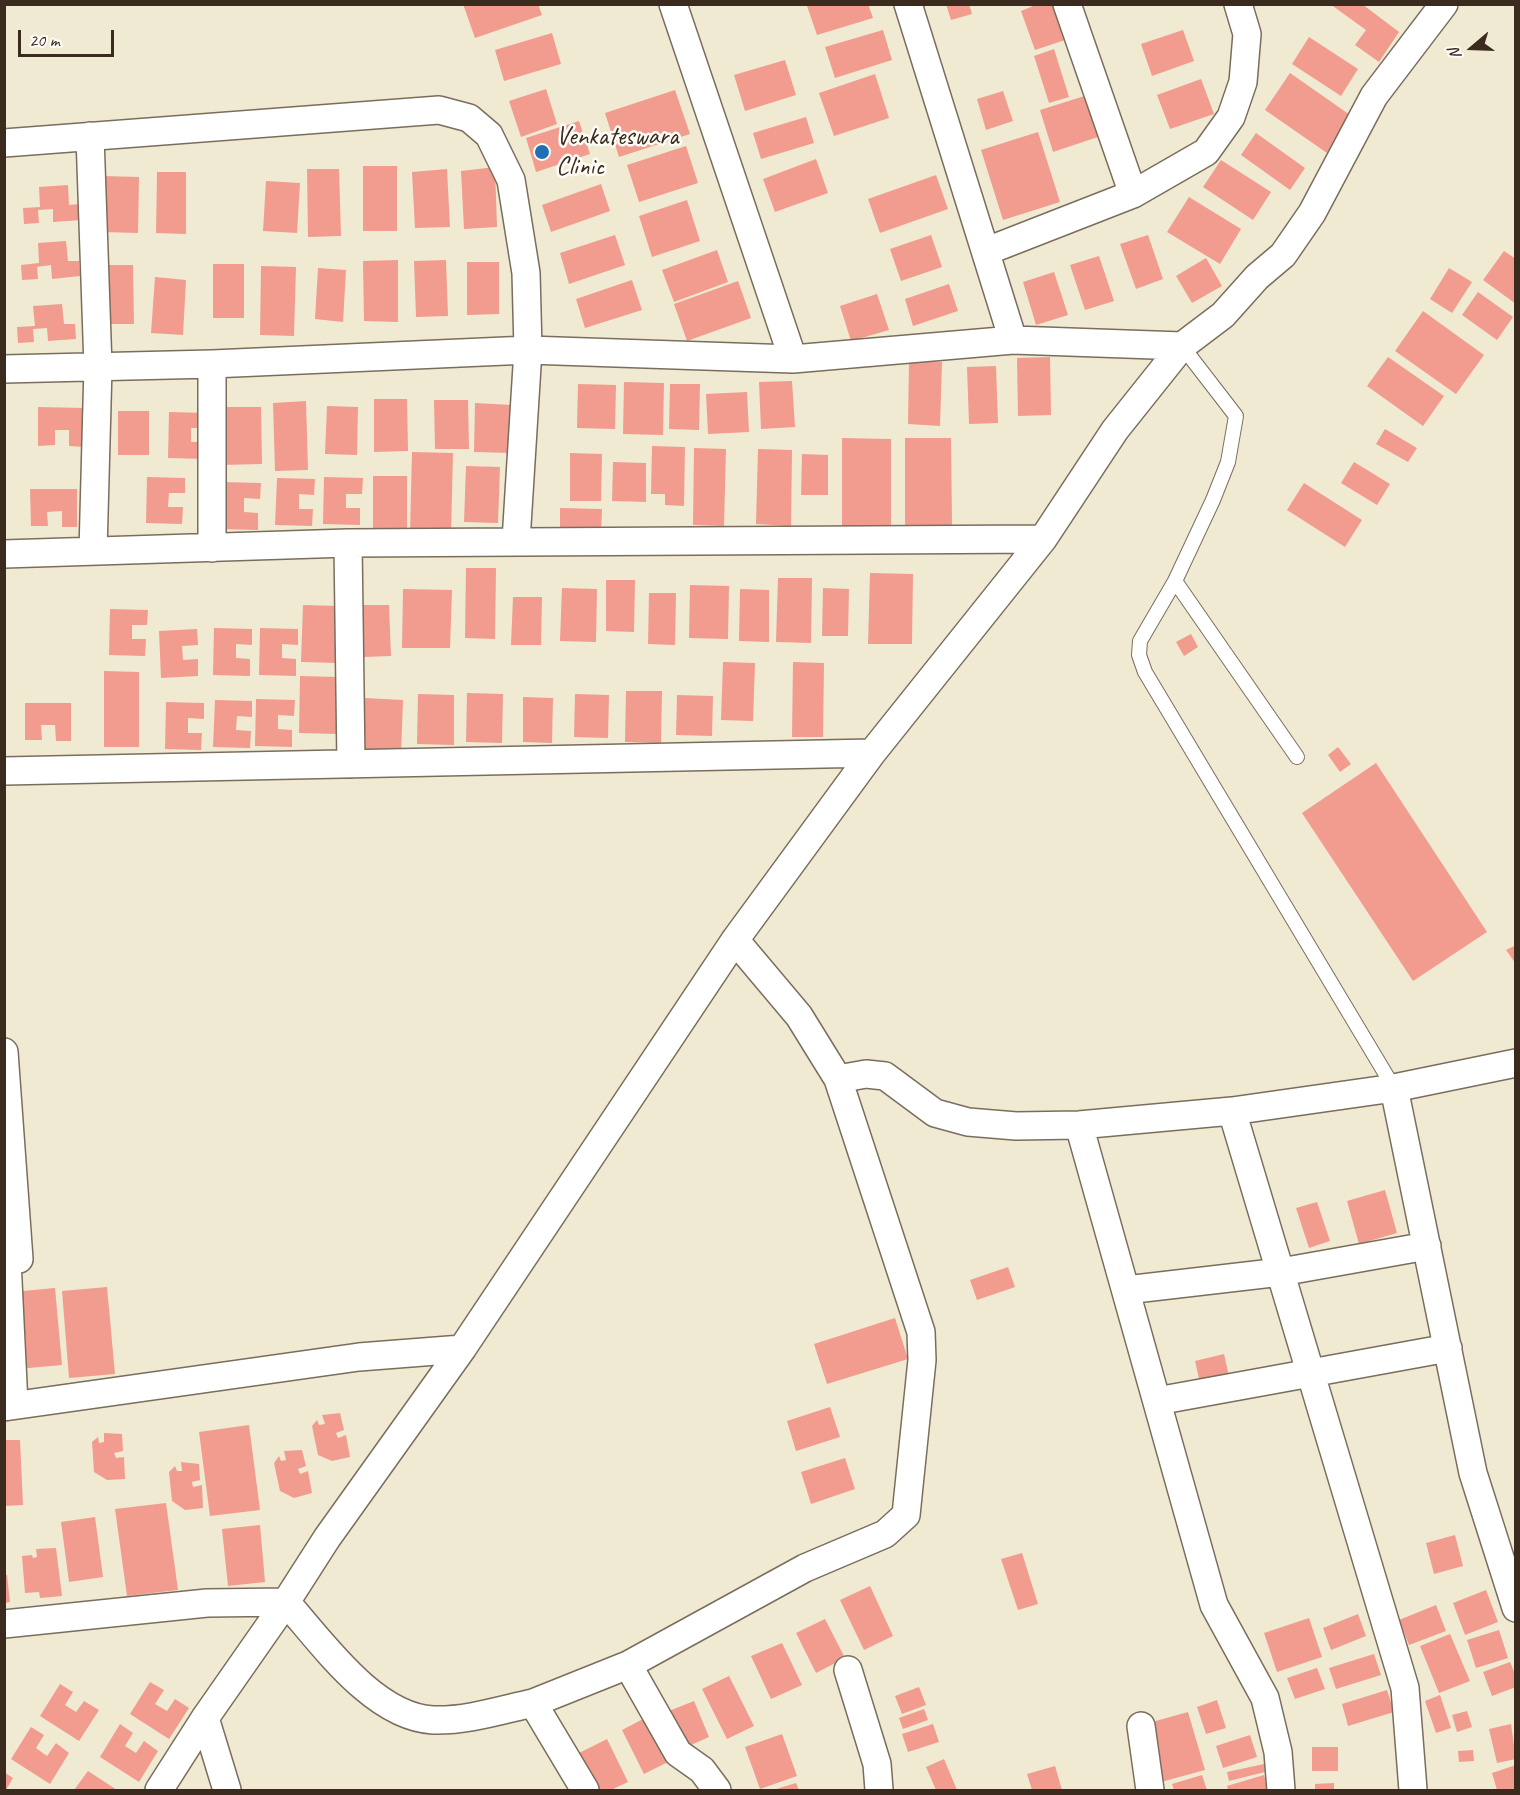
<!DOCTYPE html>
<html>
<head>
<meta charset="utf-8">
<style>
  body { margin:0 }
  #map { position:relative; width:1520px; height:1795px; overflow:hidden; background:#f0ead2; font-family:Caveat,sans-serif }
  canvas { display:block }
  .frame { position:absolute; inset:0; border:6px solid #3b2a1e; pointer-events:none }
  .north { position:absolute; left:1442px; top:18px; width:60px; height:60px; -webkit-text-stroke:4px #fdfcf7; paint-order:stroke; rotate:251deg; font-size:16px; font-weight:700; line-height:24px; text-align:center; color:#3b2a1e }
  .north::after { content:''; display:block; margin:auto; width:21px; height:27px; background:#3b2a1e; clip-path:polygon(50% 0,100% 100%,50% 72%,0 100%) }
  .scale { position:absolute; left:18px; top:30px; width:96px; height:27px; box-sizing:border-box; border:3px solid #3b2a1e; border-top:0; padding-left:8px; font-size:18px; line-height:21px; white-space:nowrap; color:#3b2a1e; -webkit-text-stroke:4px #fdfcf7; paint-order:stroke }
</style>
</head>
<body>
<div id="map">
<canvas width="1520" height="1795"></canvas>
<div class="frame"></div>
<div class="north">N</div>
<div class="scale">20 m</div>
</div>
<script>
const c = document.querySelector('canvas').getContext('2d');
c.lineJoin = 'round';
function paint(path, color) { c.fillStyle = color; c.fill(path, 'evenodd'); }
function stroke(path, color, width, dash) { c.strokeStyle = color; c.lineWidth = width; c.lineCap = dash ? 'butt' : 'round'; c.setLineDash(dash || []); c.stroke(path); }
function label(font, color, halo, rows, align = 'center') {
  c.font = font + ' Caveat,sans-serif'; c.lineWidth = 5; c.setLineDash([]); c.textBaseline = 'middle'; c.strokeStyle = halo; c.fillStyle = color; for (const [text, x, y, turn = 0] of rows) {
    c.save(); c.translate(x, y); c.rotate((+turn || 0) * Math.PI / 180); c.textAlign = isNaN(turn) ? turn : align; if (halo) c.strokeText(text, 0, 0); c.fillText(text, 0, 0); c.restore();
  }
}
const building = new Path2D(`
  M463,4H538L542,15L475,38Z
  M868,4L873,18L817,35L807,6Z
  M946,4H969L972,14L951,20Z
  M1038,4H1056L1068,39L1035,50L1021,11Z
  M1330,4H1362L1399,32L1379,62L1355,45L1366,30Z
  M883,30L892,60L835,78L825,47Z
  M1183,30L1194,61L1152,76L1141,44Z
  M552,33L561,64L504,81L495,50Z
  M1309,37L1358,69L1341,96L1292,64Z
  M1054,49L1069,97L1049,103L1034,56Z
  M785,60L796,95L745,111L734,75Z
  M1290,73L1353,117L1327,153L1265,110Z
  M875,74L889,118L834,136L819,93Z
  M1201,79L1214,114L1170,129L1157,95Z
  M546,89L557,124L521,137L509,101Z
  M675,90L690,134L619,157L605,113Z
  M1003,91L1013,121L986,130L977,99Z
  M1094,93L1107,134L1053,152L1040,110Z
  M806,117L814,143L761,159L753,133Z
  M579,121L590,154L536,172L526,138Z
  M1038,132L1060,202L1003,220L981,150Z
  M1256,133L1305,168L1290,190L1241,155Z
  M686,146L698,183L639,202L627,165Z
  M816,159L828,193L775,212L763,179Z
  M1221,160L1271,192L1253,220L1203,187Z
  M363,166H397V231H363Z
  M495,167L497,227L464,229L461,171Z
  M307,169H339L341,236L308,237Z
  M447,169L450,227L415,228L412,172Z
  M157,172H186V234L156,233Z
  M936,175L948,209L880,233L868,199Z
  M103,176L139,177L138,233L102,232Z
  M266,181L300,183L297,233L263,231Z
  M601,184L610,211L551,232L542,205Z
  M68,185L69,205L80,204L81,220L53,222V209L38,210L39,223L24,224L23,208L40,207L39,187Z
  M1189,197L1241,229L1220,264L1167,232Z
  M687,200L700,241L652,257L639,216Z
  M615,235L625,265L569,284L560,253Z
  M931,235L942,267L901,281L890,249Z
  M1148,235L1163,279L1136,289L1120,244Z
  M66,241L68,261H79L80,276L52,279L51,265L37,267L38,279L22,280L21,265L39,263L38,243Z
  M717,250L728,282L674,302L662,270Z
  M1504,251L1516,259V304L1483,280Z
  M1099,256L1114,301L1085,310L1070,265Z
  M1206,258L1222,286L1192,303L1176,276Z
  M398,260V322L364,321L363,261Z
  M446,260L448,316L416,317L414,261Z
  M467,262H499V314L467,315Z
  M213,264H244V318H213Z
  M105,265H133L134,324H106Z
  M261,266L296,267L294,336L260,335Z
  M318,268L346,270L343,322L315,319Z
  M1449,268L1472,282L1452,313L1430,299Z
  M1054,272L1068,315L1036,325L1023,282Z
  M155,277L186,280L183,335L151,333Z
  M632,280L642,310L585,328L576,299Z
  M738,281L751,318L687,341L674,304Z
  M949,284L958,311L913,326L905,299Z
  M1478,292L1513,317L1497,340L1462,315Z
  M877,294L889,330L851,341L840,306Z
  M62,304L64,324H75L76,339L48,341L47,328L33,329L34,342L18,343L17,327L35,326L33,306Z
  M1423,311L1484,355L1456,394L1395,351Z
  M1050,357L1051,415L1018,416L1017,358Z
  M1388,357L1444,396L1423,426L1367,386Z
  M909,361L942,362L940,426L908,424Z
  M996,366L998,423L969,424L967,367Z
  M792,381L795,427L761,429L759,382Z
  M624,382L664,383L663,435L623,434Z
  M578,384L616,385L615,429L577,428Z
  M670,384H700L699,430L669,429Z
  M747,392L749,432L708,434L706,394Z
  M374,399H407L408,451L374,452Z
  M434,400H468L469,449H435Z
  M306,401L308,470L275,471L273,403Z
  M475,403L513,405L512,453L474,452Z
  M327,406L358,407L357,455L325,454Z
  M38,407L84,408V447L69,446V430H55V445L38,446Z
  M221,407H261L262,464L222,465Z
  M118,411H149V455H118Z
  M169,412L207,413V428H191V442H205V459L168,458Z
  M1385,429L1417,448L1408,462L1376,444Z
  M842,438L891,439V527L842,526Z
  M905,438H951L952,525H905Z
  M652,446L685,447L684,506L665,505V494H651Z
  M694,448L726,449L724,526L693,525Z
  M758,449L792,450L791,526L756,524Z
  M412,452L453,453L451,535L410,533Z
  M570,453L602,454L601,501H570Z
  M802,454L828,455V495H801Z
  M613,462L646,463V502L612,501Z
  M1354,462L1390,484L1377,505L1341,483Z
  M466,466L500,467L498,523L464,522Z
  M373,476H407V536H373Z
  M147,477L185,478V493H169L168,507H183L182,524L146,523Z
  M324,477L363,478L362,494H346V508H360V525L323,524Z
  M277,478L315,479L314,495L299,494V509H313L312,526L275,525Z
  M222,482L261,483L260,499L244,498V512L258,513V530L221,529Z
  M1304,483L1362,520L1345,547L1287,510Z
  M30,489H77V527H62V511L47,512L48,526H31Z
  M560,508L602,509L601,533L560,532Z
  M466,568H496L495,639L465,638Z
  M870,573L913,574L912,644H868Z
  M778,578H812L811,643L776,642Z
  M606,580H635L634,632L606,631Z
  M690,585L729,586L728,639L689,638Z
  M562,588L597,589L596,642L560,641Z
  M823,588L849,589L848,636H822Z
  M403,589L452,590L450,648H402Z
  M740,589L769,590V642L739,641Z
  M649,593H676L675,645L648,644Z
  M513,597H542L541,645H511Z
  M303,605L339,606L337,663L301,662Z
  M362,605H389L391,656L364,657Z
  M110,609L148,610L147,625H132V639H146L145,656L109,655Z
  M214,628L252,629V645L236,644V658L250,659V676L213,675Z
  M260,628L298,629V645L282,644V658L296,659V676L259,675Z
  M197,629L198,645L182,646L183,660L198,659V676L161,678L159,631Z
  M1191,634L1198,647L1184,656L1176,642Z
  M723,662L755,663L753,721L721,720Z
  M793,662L824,663L823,737H792Z
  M104,671L139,672V747H104Z
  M300,676L338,677L337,734L299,733Z
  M626,691H662L661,743L625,742Z
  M467,693L503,694L502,743L466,742Z
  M418,694L454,695V745L417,744Z
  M575,694L609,695L608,738L574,737Z
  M677,695L713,696L712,736L676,735Z
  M523,697L553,698L552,743L523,742Z
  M365,698L403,700L401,756L363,755Z
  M256,699L295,700L294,716L278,715V729L292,730V747L255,746Z
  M215,700L252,701V717L237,716L236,730L251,731L250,748L213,747Z
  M166,702L204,703V719L188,718V733H202L201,750L165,749Z
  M25,703H71V741H56L55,725H41L42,740H25Z
  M1338,747L1351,764L1340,772L1328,755Z
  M1376,763L1487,932L1413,981L1302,813Z
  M1516,945V964L1506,950Z
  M1385,1190L1397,1233L1359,1244L1347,1201Z
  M1317,1202L1330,1241L1309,1248L1296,1208Z
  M1008,1267L1015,1287L977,1300L970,1280Z
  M107,1287L115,1374L69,1378L62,1291Z
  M55,1288L62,1365L18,1369L12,1292Z
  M895,1318L908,1359L827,1384L814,1344Z
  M1224,1354L1229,1376L1200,1383L1195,1361Z
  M830,1407L840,1437L796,1451L787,1421Z
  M340,1413L344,1430L336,1433L338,1438L346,1435L350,1457L332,1461L318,1455L312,1426L317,1420L319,1425L325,1424L322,1415Z
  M249,1425L260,1510L210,1516L199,1432Z
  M104,1433L122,1434L123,1451L114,1453L116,1458L124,1457L125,1479L107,1480L94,1472L92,1442L98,1437L99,1443L104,1442Z
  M4,1440H20L23,1505L4,1506Z
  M302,1450L306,1466L298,1469L300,1474L308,1471L312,1493L294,1498L280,1491L274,1463L279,1456L281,1461L286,1460L284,1451Z
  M845,1458L855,1489L811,1504L801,1472Z
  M181,1462L199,1464L200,1480L192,1482L193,1487L202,1485L203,1508L185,1510L172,1501L169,1472L175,1466L177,1471H182Z
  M166,1503L178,1590L127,1596L115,1509Z
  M95,1517L103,1577L69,1582L61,1522Z
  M260,1525L265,1582L228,1586L222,1529Z
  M1455,1535L1463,1566L1434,1574L1426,1543Z
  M56,1548L62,1596L40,1598L39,1592L25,1593L22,1556L32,1555L33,1558L37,1557L36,1549Z
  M1022,1553L1038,1604L1018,1610L1001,1559Z
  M4,1574L7,1575L10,1602L4,1603Z
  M870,1586L893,1636L864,1650L840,1600Z
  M1486,1590L1498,1622L1465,1635L1453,1603Z
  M1436,1605L1446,1631L1409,1645L1399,1620Z
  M1358,1614L1366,1636L1331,1650L1323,1628Z
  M1309,1618L1322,1657L1277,1672L1264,1633Z
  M825,1619L845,1658L816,1673L796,1633Z
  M1499,1630L1508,1658L1476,1668L1467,1640Z
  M1450,1634L1470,1681L1439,1693L1420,1646Z
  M782,1643L802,1685L771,1699L751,1656Z
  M1374,1654L1381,1675L1336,1689L1329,1668Z
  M1510,1662L1516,1676V1687L1492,1696L1483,1672Z
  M1317,1668L1325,1689L1295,1699L1287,1678Z
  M729,1676L754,1726L727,1739L702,1689Z
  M150,1682L164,1690L155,1704L167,1711L175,1699L189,1708L169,1739L130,1714Z
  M60,1684L73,1692L65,1705L76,1712L84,1701L99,1710L79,1741L40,1716Z
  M919,1687L926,1705L902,1714L895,1696Z
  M1387,1690L1394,1712L1348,1726L1342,1704Z
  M1440,1695L1451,1728L1436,1733L1425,1701Z
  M1217,1700L1226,1728L1206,1734L1197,1707Z
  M694,1701L709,1737L684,1748L669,1711Z
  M924,1709L928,1720L903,1729L899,1718Z
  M1467,1711L1472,1727L1457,1732L1452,1715Z
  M1188,1712L1205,1770L1161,1782L1145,1724Z
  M649,1716L672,1760L644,1774L622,1730Z
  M120,1724L133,1733L125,1746L136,1753L144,1741L158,1751L139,1782L100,1757Z
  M933,1724L939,1742L908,1752L902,1734Z
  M1511,1724L1516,1759L1497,1763L1489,1729Z
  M31,1727L44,1735L36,1748L47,1756L56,1743L69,1753L50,1784L11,1759Z
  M782,1734L797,1776L760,1789L745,1747Z
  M1250,1735L1257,1757L1223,1768L1216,1746Z
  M607,1739L628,1782L611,1790H593L575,1755Z
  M1312,1747H1338V1771H1312Z
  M1473,1750L1474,1761L1459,1762L1458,1751Z
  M944,1759L957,1790H936L926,1767Z
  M1264,1764L1265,1772L1229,1781L1227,1772Z
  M1516,1765V1790H1497L1492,1773Z
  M1055,1766L1062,1790H1032L1027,1774Z
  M88,1771L117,1790H74Z
  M4,1772L13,1778L6,1790H4Z
  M1202,1775L1207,1790H1174L1172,1784Z
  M1264,1775L1268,1790H1228L1227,1786Z
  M796,1783L799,1790H773Z
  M1334,1783V1790H1315V1784Z`);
const service = new Path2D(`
  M1182,346L1236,416L1228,462L1213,500L1175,581L1297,757
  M1175,581L1140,641L1139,655L1145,672L1394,1088`);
const minor = new Path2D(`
  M673,4L793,359
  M908,4L1013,340
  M1067,4L1133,194
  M90,136L98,367L93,551
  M4,143L439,110L469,118L489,135L511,180L526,273L528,350L516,541
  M987,251L1133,194L1206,152L1231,117L1243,82L1247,34L1238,4
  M4,369L212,364L528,350L793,359L1013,340L1182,346
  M348,543L351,764
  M212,548V364
  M4,554L348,543L1043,539
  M4,771L872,753
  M4,1052L19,1259
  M838,1079L866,1074L885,1076L935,1113L968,1122L1016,1126L1079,1125L1232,1111L1394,1088L1516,1063
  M1394,1088L1473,1473L1516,1608
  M1232,1111L1405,1688L1413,1790
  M1079,1125L1214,1605L1265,1698L1278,1752L1281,1790
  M7,1260L14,1405
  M1126,1290L1281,1272L1427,1246
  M1157,1401L1448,1348
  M4,1407L359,1357L462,1349
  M4,1624L207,1603L286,1602C323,1644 374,1717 433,1720C467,1721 501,1710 533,1703L585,1790
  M628,1665L678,1753L702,1770L717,1790
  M848,1670L877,1764L879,1790
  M533,1703L628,1665L805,1568L885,1534L906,1515L922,1360L921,1332L838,1079L799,1016L735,940
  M205,1718L227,1790
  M1141,1726L1150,1790
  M159,1790L205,1718L286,1602L327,1538L462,1349L735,940L872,753L1043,539L1115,430L1182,346L1223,315L1257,277L1283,255L1312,213L1374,96L1444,4`);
const markers = [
  [542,152,8,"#1f6fb2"]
];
const poiNames = [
  ["Venkateswara",556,137],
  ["Clinic",556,167]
];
paint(building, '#f19c8f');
stroke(service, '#7a6d5d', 16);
stroke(minor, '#7a6d5d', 30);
stroke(service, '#fff', 14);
stroke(minor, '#fff', 27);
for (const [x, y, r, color] of markers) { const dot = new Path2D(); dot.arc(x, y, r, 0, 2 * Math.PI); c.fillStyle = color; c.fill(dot); stroke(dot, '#fdfcf7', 2); }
label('26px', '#3b2a1e', '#fdfcf7', poiNames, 'left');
</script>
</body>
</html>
